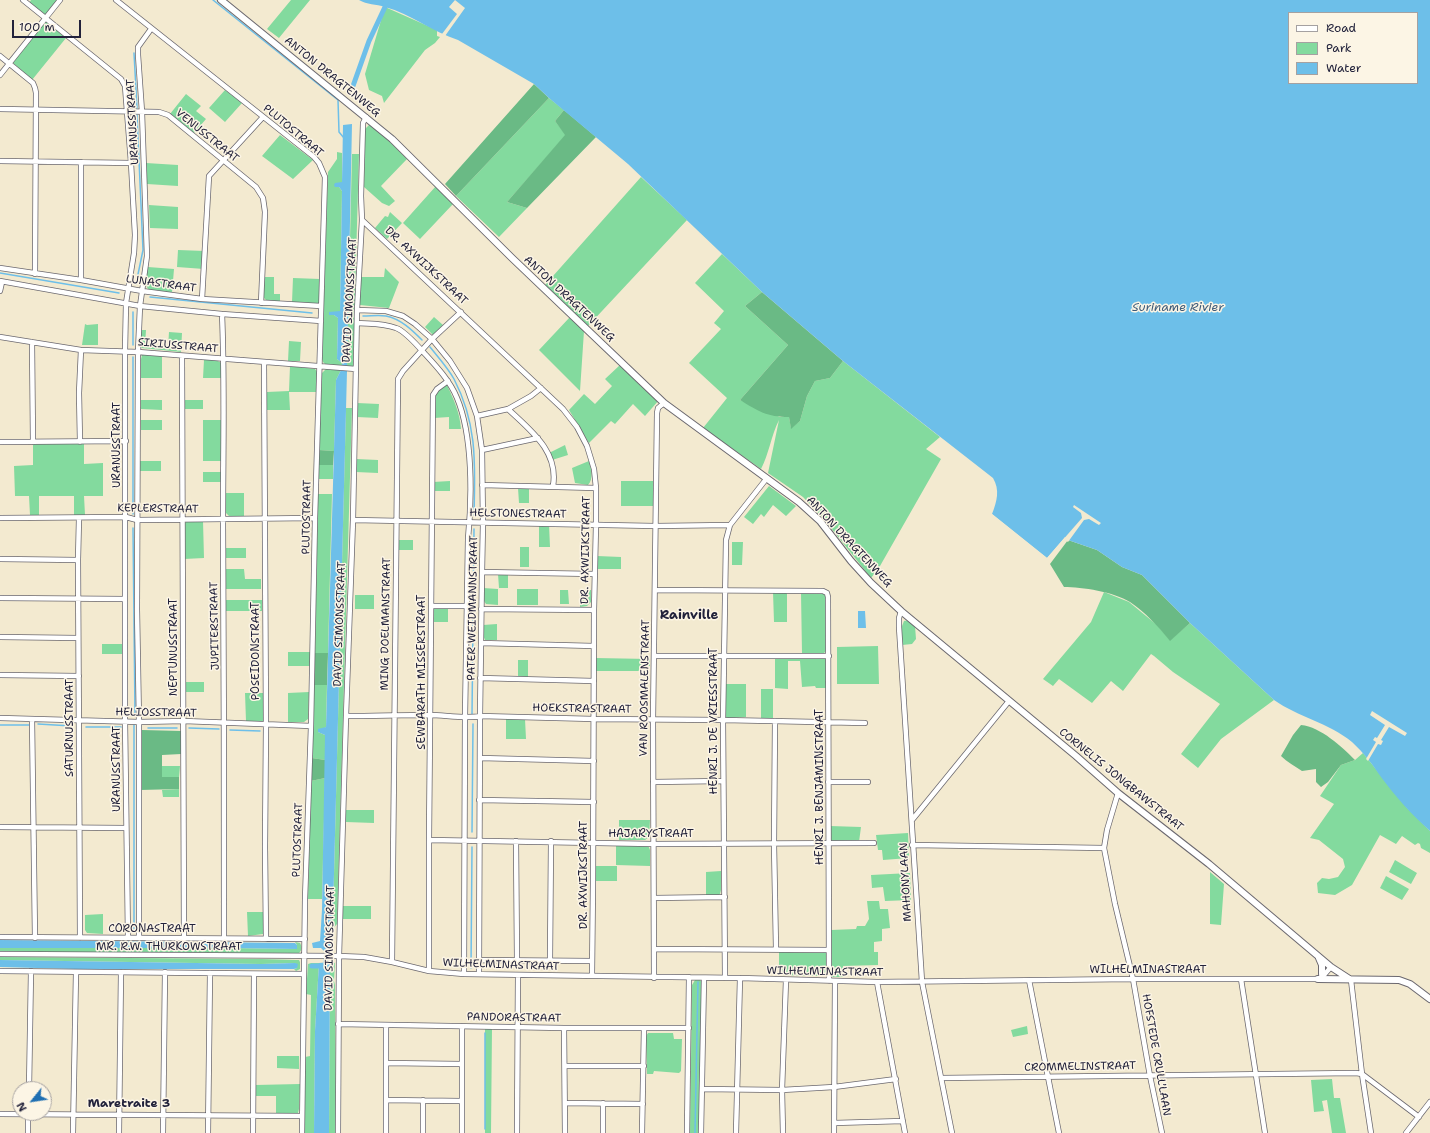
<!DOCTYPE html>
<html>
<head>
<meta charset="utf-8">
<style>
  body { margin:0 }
  #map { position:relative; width:1430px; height:1133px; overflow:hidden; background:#f3ead0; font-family:"Shantell Sans",sans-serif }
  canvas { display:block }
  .legend { position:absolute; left:1288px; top:12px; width:130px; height:72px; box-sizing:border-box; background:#fcf5e5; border:1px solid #a5a1a1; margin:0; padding:5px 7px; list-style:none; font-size:12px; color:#22223b }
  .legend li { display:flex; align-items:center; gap:8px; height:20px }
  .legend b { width:20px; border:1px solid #a5a1a1 }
  .north { position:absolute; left:12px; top:1081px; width:40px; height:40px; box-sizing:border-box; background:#fcf5e5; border:1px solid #a5a1a1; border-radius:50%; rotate:240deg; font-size:11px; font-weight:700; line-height:16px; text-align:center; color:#22223b }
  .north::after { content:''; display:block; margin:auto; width:14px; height:18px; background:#1f6fb2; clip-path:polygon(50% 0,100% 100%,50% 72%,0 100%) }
  .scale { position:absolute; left:12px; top:20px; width:69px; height:18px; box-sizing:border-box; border:2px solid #22223b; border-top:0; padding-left:5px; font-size:12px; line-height:14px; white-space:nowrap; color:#22223b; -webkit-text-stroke:3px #fcf5e5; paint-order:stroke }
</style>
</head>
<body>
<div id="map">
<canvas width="1430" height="1133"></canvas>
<ul class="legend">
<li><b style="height:5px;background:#fff"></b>Road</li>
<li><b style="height:11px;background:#83da9e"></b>Park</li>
<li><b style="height:11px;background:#6dbfe9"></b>Water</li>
</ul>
<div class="north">N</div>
<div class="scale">100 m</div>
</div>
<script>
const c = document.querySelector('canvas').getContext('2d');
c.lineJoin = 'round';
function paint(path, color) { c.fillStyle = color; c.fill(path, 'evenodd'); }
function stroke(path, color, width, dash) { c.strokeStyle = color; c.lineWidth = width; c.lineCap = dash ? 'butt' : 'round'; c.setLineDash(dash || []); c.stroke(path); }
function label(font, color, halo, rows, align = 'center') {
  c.font = font + ' "Shantell Sans",sans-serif'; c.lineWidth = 3; c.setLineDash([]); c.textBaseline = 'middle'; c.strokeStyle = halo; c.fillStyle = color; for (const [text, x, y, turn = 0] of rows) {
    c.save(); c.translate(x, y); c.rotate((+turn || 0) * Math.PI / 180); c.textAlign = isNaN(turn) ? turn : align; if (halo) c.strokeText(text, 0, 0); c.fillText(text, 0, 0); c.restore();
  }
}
const green = new Path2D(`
  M31,0H58L45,16L29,3Z
  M291,0H310L279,38L267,29Z
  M385,7L437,30V36L440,37L435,43L425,50L384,103L382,96L369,90L365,74Z
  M46,21L66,38L32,80L12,62Z
  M225,90L242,103L225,122L209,108Z
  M186,94L201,106L196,111L206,119L194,133L170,114Z
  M549,98L564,110L555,121L566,135L507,202L527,208L499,237L456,196Z
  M369,125L374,126L407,159L381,186L395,201L389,206L382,203L364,187L365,129Z
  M280,135L313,160L293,179L262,156Z
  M337,152L342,153V183L339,184V187L342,191L340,312H329V315H334L338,318L337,359L342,363V366L325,364L323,362L322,359L328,172L337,159Z
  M352,154H359L353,367H347Z
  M146,163L178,165V186L147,184Z
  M641,177L687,220L588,326L545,285Z
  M436,186L453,204L420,239L403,223Z
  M149,205L178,207V229L150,228Z
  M390,212L402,223L387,239L375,228L385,216L388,217Z
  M178,250L205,251L204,269L177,267Z
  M722,254L762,292L745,306L788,345L740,400L780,417H789L791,428L800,421L807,396L815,381L830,378L843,361L940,437L926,449L941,459L880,566L871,578L823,518L803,497L768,473L779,420C771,436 769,454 761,469L703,428L727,398L689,363L721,329L714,323L724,311L695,283Z
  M148,267L174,269L172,293L149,290C143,284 147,274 148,267Z
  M385,268L399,282L389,308L360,305V277H384Z
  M264,277H274V294H280V302H268L264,298Z
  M293,278L320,279L319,304L292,302Z
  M434,317L443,325L433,335L425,327Z
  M570,317L584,331L580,391L539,350Z
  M85,324L87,325L98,324V345H82Z
  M141,330H146L145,346L168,348L169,332L182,333L181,352L142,348L140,345Z
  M289,341L301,342L300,361H288Z
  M144,354L162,356V378H141V359L142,355Z
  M204,360H215L220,362L222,365V378H203Z
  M620,365L659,400L645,416L633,404L615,424L611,421L589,443L569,410L584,394L595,404L612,386L605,379Z
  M290,366L315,369L318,373L317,392H289L290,410H267V392L289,391Z
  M326,369L341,370L336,380L334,451L319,450L322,373Z
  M447,385C454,400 460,413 461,429H449V417L434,418C434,400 430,394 447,385Z
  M141,400H162V410L141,409Z
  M184,400H203V409H184Z
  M357,403L379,404L378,418L357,417Z
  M346,408H352L337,924L331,931L333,913Z
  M141,420H162V430H141Z
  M203,420H221V461H203Z
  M84,443V464L103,463V496H84L85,515H74V496H39V515H30L29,496H15L14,466L33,465V444Z
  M565,445L568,455L552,460L549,453Z
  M356,459L378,460V473L356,472Z
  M140,461H161V471H140Z
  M589,461C591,468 594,479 588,485L575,483L572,468Z
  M319,465H333V479H318Z
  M203,472H221V482H203Z
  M450,481V491H434L433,482Z
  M621,481H653V506H621Z
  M769,486L796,506L786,516L773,505L764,517L761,514L753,524L744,517Z
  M518,488H529V503H519Z
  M226,493H244V517H230L226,513Z
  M318,494H332L328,653H315Z
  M203,521L204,558L184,559L185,523L186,522Z
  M549,524L550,547H539V525Z
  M398,540H413V550H397Z
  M732,542H743L742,565H732Z
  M520,547H529V567H520Z
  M226,548H246V558H226Z
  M597,556L621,557V569H597Z
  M226,569H244L245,579H261V589H226Z
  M498,574H508V588H499Z
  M483,588L498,589V605L486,604L484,601Z
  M517,589H538V605H517Z
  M560,590H568L569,604H560Z
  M591,590V602L587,606L580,607V591Z
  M773,592H787V622H774Z
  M1104,592L1129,602L1157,625L1170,640L1190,623L1274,700L1221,739L1198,768L1181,754L1220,704L1173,672L1154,656L1151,654L1123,691L1111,681L1092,703L1059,679L1053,686L1043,679L1091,622Z
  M801,593H823L826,595V651L824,653H802Z
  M355,595H374V609H355Z
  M225,600H262V611H226Z
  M435,608H448V622H433V610Z
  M904,621C909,620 912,623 915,626L916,639L912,644L902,645L900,631Z
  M497,624V640H485L483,635V625Z
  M102,644H122V654H102Z
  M878,646L879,684H837V647Z
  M288,652H311V666H288Z
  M775,657H824L826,659L827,688H816L815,686L802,687L800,661H788V689L775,688Z
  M595,658L650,659V666L640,665L639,671H595Z
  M518,660H528V677H518Z
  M185,682H204V692H185Z
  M725,684H746V717L728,718L726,717Z
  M314,685H327L326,727L318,732L325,735V760L312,758Z
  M761,689H773V718H761Z
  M309,692L308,719L304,722H288V693Z
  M245,693H263V721H246Z
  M506,719H525L526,739H506Z
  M1363,753L1408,809L1430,831V853L1421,848L1420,844L1418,843L1415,845L1402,836L1396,844L1380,835L1352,885L1335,895L1318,893L1317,883L1322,878L1329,879L1338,877L1345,867L1343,859L1319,840L1310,838L1334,804L1320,796L1341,765L1355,760Z
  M162,766H180L179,777H162Z
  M325,778L322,899H308L311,781Z
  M179,789V797H163L162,790Z
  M346,810H374V823L346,822Z
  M619,820H650L649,837L645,840H619Z
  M830,826L861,827L859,842L831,841L830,837Z
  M908,833L909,858L883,860L882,850H878L876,835Z
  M616,844L648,845L650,850V866L616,865Z
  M1395,860L1417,873L1411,884L1389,872Z
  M594,866H617V881H594Z
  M721,871V890L720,894L718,896H706V872Z
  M1210,872L1224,884L1221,925L1210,924Z
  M910,873L911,900L885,901L883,887L872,888L871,875Z
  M1386,876L1409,889L1402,900L1380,888Z
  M867,901H879L880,909H888L890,928L882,929V941L874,942V952H878V965L843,966V977H832L831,971V930L856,929L857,926H865L869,919Z
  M342,906H371V919H342Z
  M247,912H264V932L263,934L248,936Z
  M103,914V934L87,933L85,930V915Z
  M295,942L300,943C302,946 302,951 299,953L0,952V948H226L297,949V945Z
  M779,952L827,953V976L779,975Z
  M0,957L261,959L296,960H299L300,962V969L296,971L294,969L297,968L295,963L261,964L0,960Z
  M330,962L335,963L334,981L335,985L336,1133H329Z
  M311,963H319L315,1031L314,1133H305V1057L310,1056L311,995L306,994L308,964Z
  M695,980H700L702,982L699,1133H690L692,985Z
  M1027,1026L1028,1034L1013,1037L1011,1030Z
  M485,1028H492L491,1133H485Z
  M648,1033H673L674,1039H682L681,1071L679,1073L654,1071L653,1074H647L646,1036Z
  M277,1056H299V1069L277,1068Z
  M1332,1079L1334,1098H1340L1346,1133H1332L1327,1100L1322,1101L1324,1111L1314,1112L1311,1080Z
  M300,1084L299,1109L298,1113H276V1096H255V1085Z`);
const forest = new Path2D(`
  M534,84L549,98L456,196L445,184Z
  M564,110L596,137L527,208L507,202L565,135L555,121Z
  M762,292L843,361L830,378L815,381L807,396L800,421L791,429L789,417C767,417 758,411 740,400L788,345L745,306Z
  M319,450L334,451L333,465H319Z
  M1068,540L1097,550L1122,567L1142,575L1190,623L1170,641C1158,626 1145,612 1130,602C1114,592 1082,587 1064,587L1050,564Z
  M315,653H328L327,685H314Z
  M1301,725C1321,727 1342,747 1355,760L1341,765L1328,782L1321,787L1316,782V769L1302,771C1295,766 1287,762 1281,756L1293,735Z
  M142,730L181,731V754L162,755V777H179V789L140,790Z
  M312,758L325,760V778L311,781Z`);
const water = new Path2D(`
  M359,0H1430V831C1412,815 1395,796 1381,777C1372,764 1364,753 1352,742C1329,723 1298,717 1274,700L1190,623L1142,575L1122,567L1097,550L1068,540L1065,537L1047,558L992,514C997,501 1000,490 993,478L843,361L762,292L628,164L549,98L534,84L458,40C433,32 411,14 385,7C376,4 367,5 359,0ZM1289,13H1417V83H1289Z
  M352,124L347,367L342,366V363L337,359L338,318L334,315H329V312L340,311L342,191L339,187H335L334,185L335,183L342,182L343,125Z
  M341,370L347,371L333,912L331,931V950L324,951L321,948H313L312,943L320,941L322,910L325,735L318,732V729L326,727L336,380Z
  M858,611H865L866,628H858Z
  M0,940L295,943L297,945V949L226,948H0Z
  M0,960L261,964L295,963L298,964L297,968L294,969H75L0,967Z
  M330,962L329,1133H314L315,1031L319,963Z`);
const pier = new Path2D(`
  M455,0L465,8L445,36L442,34L457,14L449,7Z
  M1074,505L1101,523L1099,525L1089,519L1084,520L1068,542L1065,540L1048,560L991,515L992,514L1047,558L1082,518L1081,513L1073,507Z
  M1372,711L1407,733L1405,736L1389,727L1381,740L1383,741L1381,745L1378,744L1368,761L1366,759L1376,742L1373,740L1375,737L1377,738L1385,725L1370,715Z`);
const stream = new Path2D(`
  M213,0L338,100L339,132L344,138
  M134,53L137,108
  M0,273L119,293
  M136,284L143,250L137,115
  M150,297L312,313
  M133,312V345
  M363,316C371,316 379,315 386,316C401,319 412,330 422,340
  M430,347C438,357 448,368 454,379C478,425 475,466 474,515
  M133,514V357
  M133,528L135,714
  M472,715L474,529
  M38,724L72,726
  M0,725H29
  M134,725V929
  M86,727H121
  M148,728H177
  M189,728L219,729
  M230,730L260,731
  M472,832L473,724
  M471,968L472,847
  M485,1033V1129
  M695,1133L698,982`);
const canal = new Path2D(`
  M353,86L369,41L385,7L386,0
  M312,966H325
  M325,968L327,946`);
const minor = new Path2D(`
  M23,0L121,79L125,86L131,163L135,235L134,253L126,303L125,351V721L128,938
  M116,0L314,157L319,163L325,177L315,518L311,726L305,899L302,1133
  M0,56L33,83L35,88L36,93L35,274
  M0,75L60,0
  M0,109L159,112L168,115L256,187L263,198L265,212L261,303
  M0,161L131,163
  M362,220L563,409L577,427L587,446L594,469L596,488V525L594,610L593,884L592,976
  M0,268L81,280L142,291L202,299L321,306
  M81,280V162
  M0,281L140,306L222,314L321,321
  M0,291L2,282
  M202,299L209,176L263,117
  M357,310L386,311L403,316L415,324L432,339L450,361L467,388L477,416L482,450L483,523L482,572L480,716L479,974
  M222,314C225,383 223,452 223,521C224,660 224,800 224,939
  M357,323C370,324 383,323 396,328C405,331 418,346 425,354C437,367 450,381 457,398C473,436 472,498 468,539L465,716L464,974
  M0,337L81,350L138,352L356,369
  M32,342L33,442
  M182,356L184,939
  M264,362L266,725L265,847L266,939
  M508,409C530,430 559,451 553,486
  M477,416L508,409L531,396L541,388
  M0,442L126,441
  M80,442L79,393L81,350
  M482,450L538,438
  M482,485L596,488
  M0,518L126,517L137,520L315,518
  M79,518L78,560L80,938
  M353,520L655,526L730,525
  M0,559L78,560
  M482,572L595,574
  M655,590L823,591L827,593L828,597L829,981
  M0,598L125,599
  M431,606H467
  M481,609L594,610
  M901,611L899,618V627L921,966L922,982L952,1133
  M0,637L78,638
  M481,643L594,646
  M654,656H829
  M0,675L79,676
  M480,678L594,681
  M346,716C374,716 402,715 430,715C444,715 467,719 480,716L594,719L723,720L865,723
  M0,718L139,722L184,721L311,726
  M32,719L35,938
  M775,721L774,844L776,949
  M480,758L594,761
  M653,782L723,781
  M828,782H868
  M1118,793L1107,830L1104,848L1115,904L1133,979L1150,1076L1162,1133
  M479,800L594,802
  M912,820L1009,701
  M0,827L126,828
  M429,840L653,844L874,843
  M516,841L517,960
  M912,845L1104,848
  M654,898L725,897
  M0,937L305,939
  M139,938V722L137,609L138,352L140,306L147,256L142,112L138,55V47L151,29
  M655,949L829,950
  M0,954L339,956L364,957L392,962L429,971L464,974L740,978L877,982L1133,979H1318L1324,975L1331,967
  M479,960L592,961
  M550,960L551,841
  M392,962L398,379L403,371L432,339L461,312
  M0,971L304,974
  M429,971V840L433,395L437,389L448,381
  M654,978L653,720L657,413L658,408L664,403
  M725,978L723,720L726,540L730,525L767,478
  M1241,979L1265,1133
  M1029,980L1059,1133
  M1351,980L1362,1074L1371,1133
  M877,982L905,1133
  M338,1024L564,1028H689
  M462,1026V1133
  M564,1028L565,1133
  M386,1063L461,1064
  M565,1066H644
  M941,1078L1356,1073L1362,1074L1419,1117
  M29,1089L31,971
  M702,1089L782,1090L834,1087L896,1079
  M386,1100L461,1101
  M565,1103L643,1104
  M28,1113V1133
  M0,1114L302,1116
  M834,1123L903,1121
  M73,1133L76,972
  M119,1133L121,972
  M163,1133L165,972
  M208,1133L210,973
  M253,1133L254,974
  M338,1133L339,956L346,716L353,520L357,310L362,220L361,196L363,123L366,117
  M386,1133V1025
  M423,1133V1100
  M517,1133L518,975
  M603,1133V1103
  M642,1133L644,1028
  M687,1133L689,977
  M701,1133L704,978
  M736,1133L740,978
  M783,1133L782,1090L786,980
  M834,1133L835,982
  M1406,1133L1430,1102`);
const major = new Path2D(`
  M221,0L392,139L512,258L664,403L799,502L820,521L851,561L871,583L901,611L1076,756L1118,793L1209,864L1331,967L1351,980
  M1319,958L1322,965V974
  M1318,979L1399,980L1410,984L1430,999`);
const streetNames = [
  ["ANTON DRAGTENWEG",332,77,39],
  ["URANUSSTRAAT",133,122,-93],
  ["PLUTOSTRAAT",293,131,40],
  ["VENUSSTRAAT",207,136,39],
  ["DR. AXWIJKSTRAAT",426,266,43],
  ["LUNASTRAAT",161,284,8],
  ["ANTON DRAGTENWEG",569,299,43],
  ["DAVID SIMONSSTRAAT",350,300,-87],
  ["SIRIUSSTRAAT",178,346,5],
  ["URANUSSTRAAT",117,445,-90],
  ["KEPLERSTRAAT",158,509,1],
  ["HELSTONESTRAAT",518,514,1],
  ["PLUTOSTRAAT",307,517,-89],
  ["ANTON DRAGTENWEG",849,542,47],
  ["DR. AXWIJKSTRAAT",586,550,-89],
  ["PATER WEIDMANNSTRAAT",473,608,-89],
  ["DAVID SIMONSSTRAAT",340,624,-88],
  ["MING DOELMANSTRAAT",386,624,-89],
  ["JUPITERSTRAAT",215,626,-91],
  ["NEPTUNUSSTRAAT",174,647,-90],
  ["POSEIDONSTRAAT",256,651,-90],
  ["SEWBARATH MISSERSTRAAT",422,672,-90],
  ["VAN ROOSMALENSTRAAT",645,688,-89],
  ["HOEKSTRASTRAAT",582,709,1],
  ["HELIOSSTRAAT",156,713,1],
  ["HENRI J. DE VRIESSTRAAT",714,721,-90],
  ["SATURNUSSTRAAT",70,728,-90],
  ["URANUSSTRAAT",117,769,-90],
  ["CORNELIS JONGBAWSTRAAT",1121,780,39],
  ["HENRI J. BENJAMINSTRAAT",820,787,-90],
  ["HAJARYSTRAAT",651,834],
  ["PLUTOSTRAAT",298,840,-88],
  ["DR. AXWIJKSTRAAT",584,875,-90],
  ["MAHONYLAAN",906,882,-93],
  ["CORONASTRAAT",152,929],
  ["MR. R.W. THURKOWSTRAAT",169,947],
  ["DAVID SIMONSSTRAAT",330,948,-89],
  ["WILHELMINASTRAAT",501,965,2],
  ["WILHELMINASTRAAT",1148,970],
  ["WILHELMINASTRAAT",825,972,1],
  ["PANDORASTRAAT",514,1018,1],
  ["HOFSTEDE CRULL'LAAN",1156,1055,80],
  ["CROMMELINSTRAAT",1080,1067,-1]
];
const waterNames = [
  ["Suriname Rivier",1178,308]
];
const neighbourhoodNames = [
  ["Maretraite 3",129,1104]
];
const quarterNames = [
  ["Rainville",689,616]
];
paint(green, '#83da9e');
paint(forest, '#6aba85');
paint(water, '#6dbfe9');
paint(pier, '#f3ead0');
stroke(stream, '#6dbfe9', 1.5);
stroke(canal, '#6dbfe9', 5);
stroke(minor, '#6b686f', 6);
stroke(major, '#6b686f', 8);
stroke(minor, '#fff', 4.5);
stroke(major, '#fff', 6);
label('11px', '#22223b', '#fcf5e5', streetNames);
label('italic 12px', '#3c5978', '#fcf5e5', waterNames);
label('bold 12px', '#22223b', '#fcf5e5', neighbourhoodNames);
label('bold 13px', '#22223b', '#fcf5e5', quarterNames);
</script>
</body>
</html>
